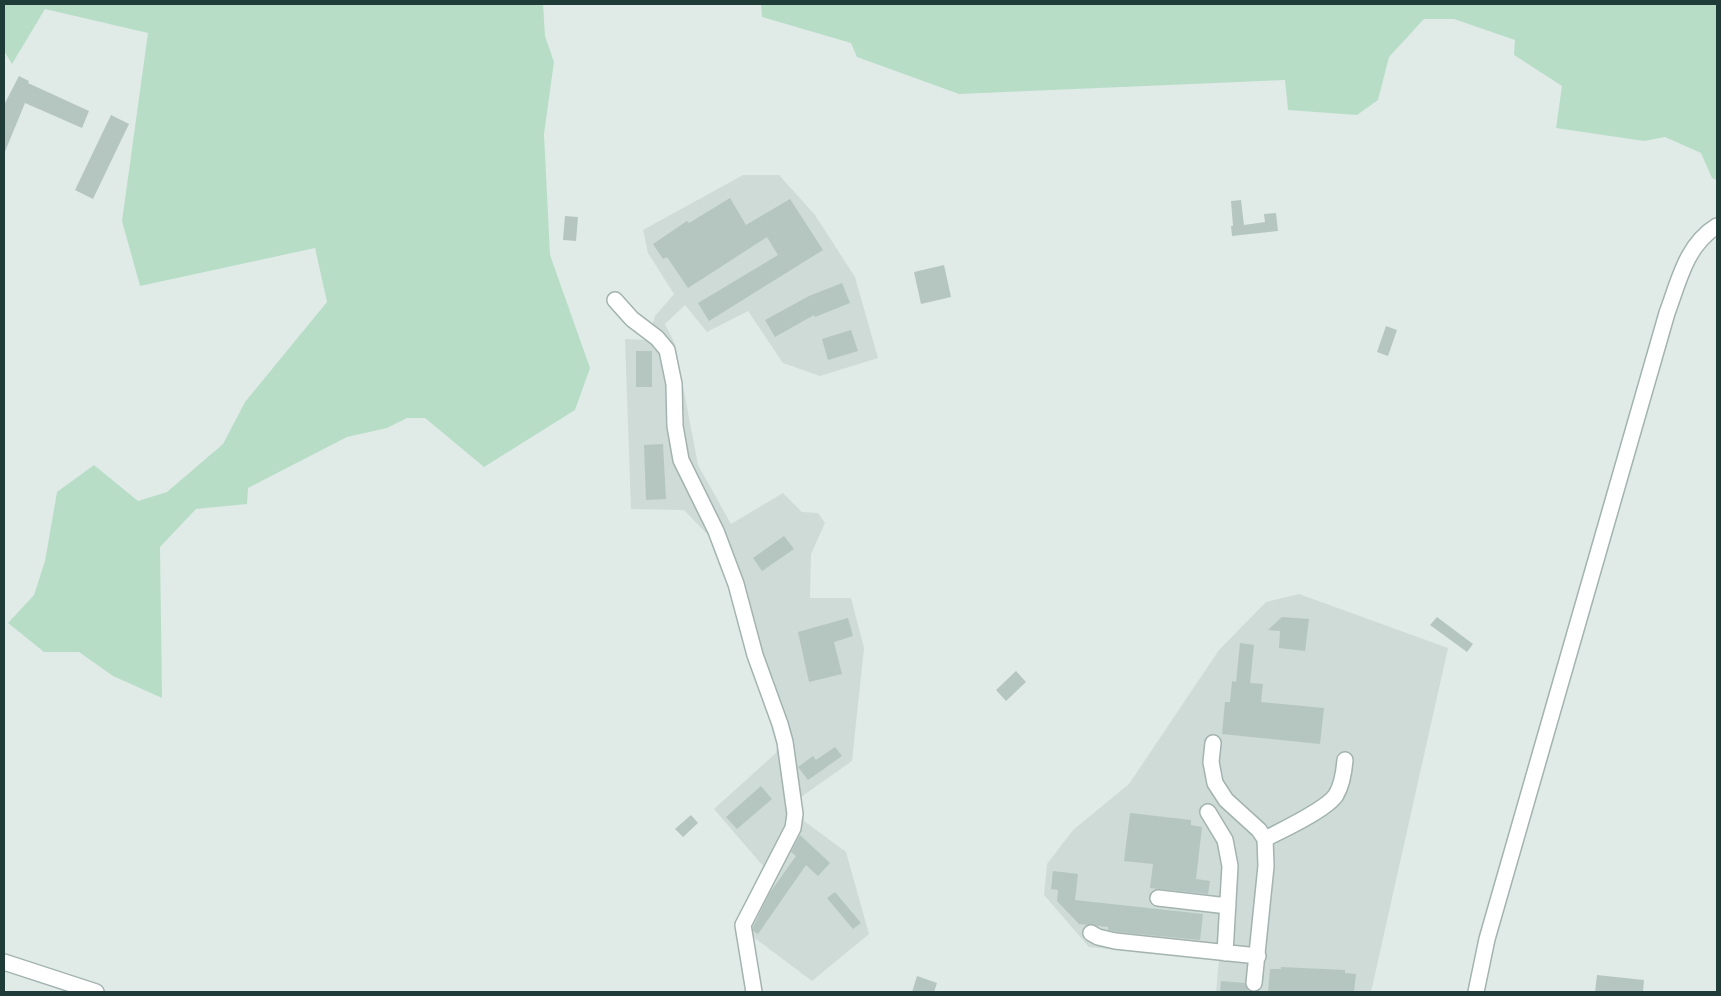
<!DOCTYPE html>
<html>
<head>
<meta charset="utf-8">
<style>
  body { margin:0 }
  #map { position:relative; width:1721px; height:996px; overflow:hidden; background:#e0ebe8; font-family:Quicksand,sans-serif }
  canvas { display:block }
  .frame { position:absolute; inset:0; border:5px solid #203c38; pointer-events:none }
</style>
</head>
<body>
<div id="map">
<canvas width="1721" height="996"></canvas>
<div class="frame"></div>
</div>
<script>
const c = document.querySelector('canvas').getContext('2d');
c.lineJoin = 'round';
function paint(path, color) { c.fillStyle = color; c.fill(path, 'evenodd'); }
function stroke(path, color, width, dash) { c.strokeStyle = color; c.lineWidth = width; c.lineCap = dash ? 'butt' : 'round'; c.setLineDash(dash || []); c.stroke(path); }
const built = new Path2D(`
  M743,175H779L815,215L855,277L878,358L820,376L783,363L748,311L707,332L685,305L665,324L675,344L698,465L731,524L783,493L802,512L818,513L825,523L811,554L810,598H851L864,648L852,761L801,797L804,821L846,852L869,934L812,981L736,924L763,866L714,809L776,753L778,742L746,655L730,588L709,536L684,510L631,509L625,339L648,340L655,316L674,294L648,253L643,230Z
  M1299,594L1448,648L1371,992H1216L1219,960L1089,947L1044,895L1047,864L1073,830L1129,784L1219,650L1266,602Z`);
const green = new Path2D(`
  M4,4H543L545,36L554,62L544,134L550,255L590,368L575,410L484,467L425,418H407L387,428L347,437L248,488L247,504L196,509L160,547L162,698L113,676L79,652H44L8,623L34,595L45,561L57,492L94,465L138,501L167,492L223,444L245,402L327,302L315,248L140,286L122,221L148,33L45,9L12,64L4,51Z
  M761,4H1717V180L1712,178L1701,153L1665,137L1644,141L1556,128L1562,86L1514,55L1515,40L1454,19H1424L1389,57L1378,100L1357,115L1288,110L1285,80L959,94L857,57L851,43L762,17Z`);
const building = new Path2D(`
  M19,76L29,81L28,83L89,111L82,128L25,103L4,154V105Z
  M111,115L129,124L93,199L75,190Z
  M730,198L746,225L790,199L823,250L709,321L698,303L778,255L767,237L688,288L667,257L663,259L653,244L687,221L689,223Z
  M1241,200L1244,225L1265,222L1264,214L1276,213L1278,231L1232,236L1231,226H1233L1231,201Z
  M565,216L578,217L576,241L563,240Z
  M944,265L951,297L921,304L914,272Z
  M842,283L850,303L815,317L814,315L775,337L765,320L809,296Z
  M1386,326L1397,330L1388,356L1377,352Z
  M851,330L858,351L828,360L822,339Z
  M636,351H652V387H636Z
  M663,444L666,499L646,500L644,445Z
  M784,536L794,549L762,571L753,558Z
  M1282,617L1309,619L1305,651L1279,648L1280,631L1268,630Z
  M1437,617L1473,644L1467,652L1430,625Z
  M848,618L853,636L834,642L842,674L809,682L798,632Z
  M1240,643L1254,645L1250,683L1263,684L1261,702L1324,708L1320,744L1222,734L1225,702H1230L1232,681L1236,682Z
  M1016,671L1026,682L1006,701L996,690Z
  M835,747L842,756L808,780L798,767L813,756L816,760Z
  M761,786L772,799L737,829L726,817Z
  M1130,813L1191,820V825L1202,827L1196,879L1210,881L1208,894L1150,888L1153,864L1124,861Z
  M691,815L698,823L683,837L675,829Z
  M800,835L830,863L818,876L806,865L758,934L753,931V927L769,894L796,856L791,852Z
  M1053,871L1078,874L1075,900L1203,914L1200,940L1117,932L1108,930V927L1079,924L1057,901L1058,890L1051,889Z
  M835,892L861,923L853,929L827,898Z
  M1281,967L1345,970V973L1356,974L1354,992H1268L1270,969H1281Z
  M1597,975L1644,980L1643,992H1595Z
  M917,976L937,983L934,992H912Z
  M1221,981L1245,983L1248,990L1253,992H1220Z`);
const minor = new Path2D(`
  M615,300L632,319L657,338L667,350L674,384L675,426L681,460L716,531L736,584L755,655L780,724L785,742L795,814L793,828L743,925L754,992
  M1213,743L1211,762L1215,783L1226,800L1259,830L1265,839L1266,866L1254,983
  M1208,812L1225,840L1230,866L1225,953
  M1265,839C1282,830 1326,810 1336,795C1342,785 1344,772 1345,760
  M1158,898L1228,906
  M1091,933L1098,937L1115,941L1258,956
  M4,962L96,992
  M1476,992L1487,939L1667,313C1679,281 1686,245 1717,226`);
paint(built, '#cedbd7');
paint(green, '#b8ddc7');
paint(building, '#b5c6c1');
stroke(minor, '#a3b3b0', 18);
stroke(minor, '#fff', 15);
</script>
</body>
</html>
